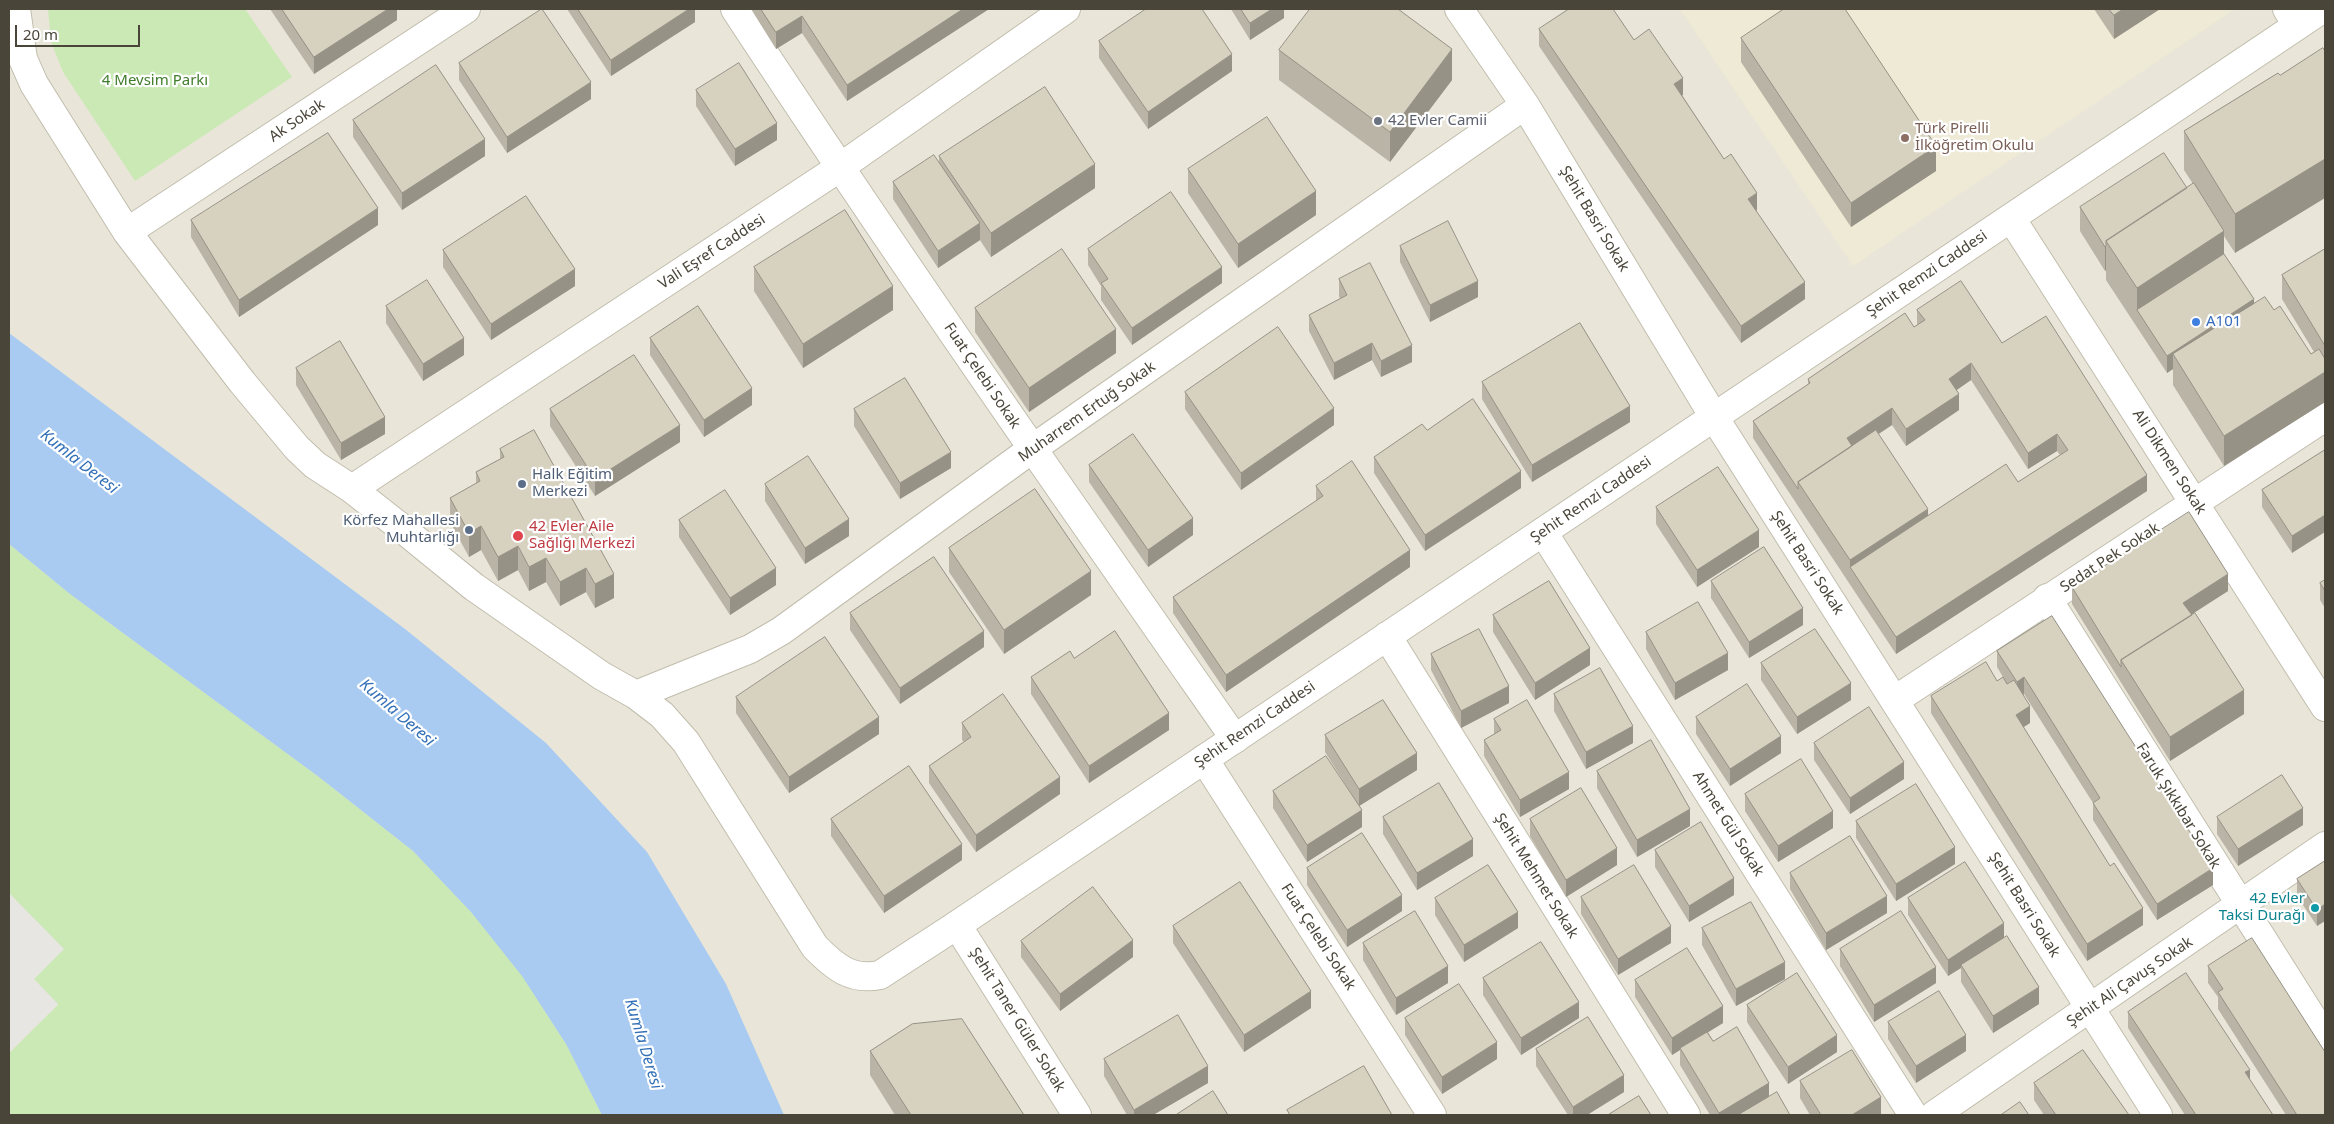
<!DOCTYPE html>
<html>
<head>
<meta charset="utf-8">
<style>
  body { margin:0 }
  #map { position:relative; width:2334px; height:1124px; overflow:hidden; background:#f5f4eb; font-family:"Noto Sans",sans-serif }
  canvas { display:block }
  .frame { position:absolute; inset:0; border:10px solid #4a4539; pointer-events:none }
  .scale { position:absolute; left:15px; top:25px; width:125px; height:22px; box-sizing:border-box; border:2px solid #4a4539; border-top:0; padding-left:6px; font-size:15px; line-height:18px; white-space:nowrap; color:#4a4539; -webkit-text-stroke:4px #fff; paint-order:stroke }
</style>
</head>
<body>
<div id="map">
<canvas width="2334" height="1124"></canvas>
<div class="frame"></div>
<div class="scale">20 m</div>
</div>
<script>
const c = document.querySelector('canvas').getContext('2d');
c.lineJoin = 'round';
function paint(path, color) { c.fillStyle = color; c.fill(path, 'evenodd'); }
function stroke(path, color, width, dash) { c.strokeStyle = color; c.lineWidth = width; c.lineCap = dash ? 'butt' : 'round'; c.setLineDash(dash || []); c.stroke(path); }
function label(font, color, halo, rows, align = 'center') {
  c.font = font + ' "Noto Sans",sans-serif'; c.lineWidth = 4.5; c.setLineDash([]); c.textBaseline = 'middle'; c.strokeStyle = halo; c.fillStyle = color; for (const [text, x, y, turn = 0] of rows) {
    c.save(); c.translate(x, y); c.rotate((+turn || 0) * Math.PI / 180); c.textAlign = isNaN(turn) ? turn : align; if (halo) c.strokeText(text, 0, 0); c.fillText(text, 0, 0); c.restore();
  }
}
const residential = new Path2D(`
  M9,9H2325V1115H9Z`);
const education = new Path2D(`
  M1680,9H2235L1853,266Z`);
const green = new Path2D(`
  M48,9H245L292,77L135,181L63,72L51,42Z
  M9,544L70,594L319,777L413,851L471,912L522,975L566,1044L602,1115H9V1053L58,1005L34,979L63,949L9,893Z`);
const parking = new Path2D(`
  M9,893L64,949L34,979L58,1004L9,1053Z`);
const water = new Path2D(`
  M9,333L405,629L546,743L647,852L726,984L784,1115H602L566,1044L522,976L471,912L413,851L319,777L70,594L9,544Z`);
const minor = new Path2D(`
  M16,9L23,59L34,84L127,232L242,382L297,448L315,465L352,489L399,526L474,587L602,676L636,695L662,715L686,742L815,947C835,967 851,981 880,975L957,925L1077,1115
  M735,9C897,256 1066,497 1235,739
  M1459,9L1525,105L1714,417L2158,1115
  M2287,9L2297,25
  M2011,218L2325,707
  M127,232L466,9
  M352,489L839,168L1066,9
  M1543,532L1913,1115
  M2047,598L2325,1038
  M1387,636L1686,1115
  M636,695L750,649L781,631L1032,449L1525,105
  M1895,700L2325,417
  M1204,759L1432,1115
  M1934,1115L2325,846`);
const tertiary = new Path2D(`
  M957,925L2322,9`);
const wall = new Path2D(`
  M270,9H397V20L314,74Z
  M567,9H695V22L611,76Z
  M751,9H989L847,101L802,33L776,49Z
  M1231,9H1284V18L1250,40Z
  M2094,9H2160L2114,39Z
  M1539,29L1634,40L1683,95H1682L1757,210L1756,211L1805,299L1741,343L1539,46Z
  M1741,38L1936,171L1851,227L1741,62Z
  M1099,41L1232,71L1148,129L1099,58Z
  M1279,50L1452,80L1390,162L1279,80Z
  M459,63L591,99L507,153L459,80Z
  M2278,73L2235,253L2224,236V254L2254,303L2274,310L2311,354L2314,352L2282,299V275L2325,249V402L2224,466L2173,385V369L2167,373L2106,280V270L2105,271L2080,231V207L2187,188L2193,184L2184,170V131Z
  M696,90L777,140L735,166L696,106Z
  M353,120L485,156L402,210L353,137Z
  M939,156L1095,188L991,257L980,240L938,268L893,199V182L939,163Z
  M1188,169L1316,215L1238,268L1188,193Z
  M191,220L378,225L239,317L191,237Z
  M1400,246L1478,297L1430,322L1400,262Z
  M1088,249L1222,283L1132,345L1101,300V286L1088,265Z
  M443,250L575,286L491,340L443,267Z
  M754,267L893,310L803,368L754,291Z
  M1339,279L1412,362L1381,377L1372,360L1334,380L1309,331V315L1340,299L1339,296Z
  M386,306L464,355L423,381L386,323Z
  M975,308L1116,353L1029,412L975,332Z
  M1917,310L2002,343L2147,491L1896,654L1753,438V421L1808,385V379L1917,325ZM1971,380L2028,469L2057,451L2060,455L2018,482L1928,516L1878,434L1892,425L1906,446L1959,410L1957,390Z
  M650,338L752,405L704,437L650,355Z
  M296,368L385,434L341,460L296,385Z
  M1482,382L1630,422L1532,482L1482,399Z
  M1185,392L1334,425L1241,490L1185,409Z
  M550,409L680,442L595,496L550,426Z
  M854,409L951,468L900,499L854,426Z
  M1427,430L1521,488L1425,551L1374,473V457Z
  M500,449L614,598L595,608L586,592L560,606L546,582L529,591L518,570L498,581L481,550L469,557L450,522V498L476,484V472L500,459Z
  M2325,450L2292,553L2262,507V490Z
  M1089,465L1193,535L1148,567L1089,482Z
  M765,484L849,536L805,564L765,501Z
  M1316,486L1410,567L1226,692L1173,613V597L1316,501Z
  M1656,507L1759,547L1697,587L1656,524Z
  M679,520L776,585L730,615L679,537Z
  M949,548L1091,595L1004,654L949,572Z
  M2325,580V608L2320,600V583Z
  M1711,581L1803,625L1749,658L1711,598Z
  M2072,587L2228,591L2191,614L2244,714L2170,761L2072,604Z
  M850,613L984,647L900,704L850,630Z
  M1493,615L1590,665L1535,700L1493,632Z
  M2052,616L2213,885L2157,920L2093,820V803L2024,694L2023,695L2030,723L2023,727L2143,925L2087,961L1931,713V696L1997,681L2003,677L1997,667V651Z
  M1646,632L1728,670L1675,700L1646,649Z
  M1431,654L1509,703L1461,728L1431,670Z
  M1074,658L1169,730L1089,783L1031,694V677Z
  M1761,663L1851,700L1797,734L1761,680Z
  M1554,694L1633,743L1586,769L1554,711Z
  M736,697L879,734L789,793L736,713Z
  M1696,717L1781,753L1730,786L1696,734Z
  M1494,719L1569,789L1520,817L1484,756V740L1494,734Z
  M962,723L1060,794L976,852L929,783V766L964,742L962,740Z
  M1325,735L1417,770L1359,806L1362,827L1307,862L1273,808V791L1354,798L1325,752Z
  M1814,743L1904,779L1850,814L1814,760Z
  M1597,771L1690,826L1637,857L1597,788Z
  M1745,794L1833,828L1778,862L1745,811Z
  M1383,817L1473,856L1417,890L1383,834Z
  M2217,817L2303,825L2238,866L2217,834Z
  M831,819L962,860L884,913L831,836Z
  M1530,819L1617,865L1566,897L1530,836Z
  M1856,821L1955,864L1896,901L1856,838Z
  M1655,850L1734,895L1689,922L1655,867Z
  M2325,861L2317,926L2297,896V879Z
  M1307,868L1402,911L1347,947L1307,885Z
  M1790,873L1887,913L1826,950L1790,889Z
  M1581,897L1671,943L1618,975L1581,914Z
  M1435,898L1518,928L1464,962L1435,915Z
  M1908,898L2004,938L2039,1004L1993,1033L1961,982V968L1948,976L1908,915Z
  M1173,926L1311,1008L1244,1052L1173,943Z
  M1702,928L1785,979L1736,1006L1702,945Z
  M1021,941L1133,957L1060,1011L1021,957Z
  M1363,943L1448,983L1396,1015L1363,960Z
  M1840,949L1936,983L1874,1022L1840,966Z
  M2208,966L2325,1115H2286L2218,1009V997L2208,983Z
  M1483,978L1579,1018L1521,1055L1483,995Z
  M1635,980L1723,1023L1708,1032L1713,1041L1769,1097L1790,1115H1710L1680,1065V1050L1672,1055L1635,997Z
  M1747,1005L1837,1052L1788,1084L1747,1022Z
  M2128,1012L2250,1080L2273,1115H2185L2128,1028Z
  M1405,1018L1497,1059L1442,1094L1405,1035Z
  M1888,1022L1966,1051L1916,1083L1888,1039Z
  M1536,1049L1624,1092L1587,1115H1568L1536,1066Z
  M870,1051L1024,1115H895L870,1075Z
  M1104,1059L1208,1083L1153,1115H1127L1104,1076Z
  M1800,1081L1881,1114L1879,1115H1810L1800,1098Z
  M2034,1083L2129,1115H2044L2034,1100Z`);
const shadedWall = new Path2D(`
  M388,9H397V20L314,74V57Z
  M689,9H695V22L611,76V60Z
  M963,9H989L847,101V85Z
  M1272,9H1284V18L1250,40V23Z
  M2123,9H2160L2114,39V15Z
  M802,16V33L776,49V32Z
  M1452,49V80L1390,162V132Z
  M1232,54V71L1148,129V112Z
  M1683,78V95L1674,100V84Z
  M591,82V99L507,153V137Z
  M777,123V140L735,166V149Z
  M485,139V156L402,210V193Z
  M1936,146V171L1851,227V203Z
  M2325,154V198L2235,253V214Z
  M1095,164V188L991,257V233Z
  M1316,191V215L1238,268V244Z
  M1757,193V210L1748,216V199Z
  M378,208V225L239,317V300Z
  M980,223V240L938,268V251Z
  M2224,231V270L2137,310V288Z
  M2106,246V270L2105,271V247Z
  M1222,267V283L1132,345V328Z
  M575,269V286L491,340V324Z
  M1478,281V297L1430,322V305Z
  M1805,282V299L1741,343V326Z
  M893,286V310L803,368V344Z
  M2254,299V316L2173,354V369L2167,373V356Z
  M1116,329V353L1029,412V388Z
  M464,338V355L423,381V364Z
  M1372,343V360L1334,380V363Z
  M1412,345V362L1381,377V361Z
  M1971,363V380L1949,395V379Z
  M2325,372V402L2224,466V436Z
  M752,388V405L704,437V420Z
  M1959,394V410L1906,446V429Z
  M1630,406V422L1532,482V465Z
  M1334,408V425L1241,490V473Z
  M1892,408V425L1847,455V438Z
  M385,417V434L341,460V443Z
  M680,425V442L595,496V479Z
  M2057,434V451L2028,469V453Z
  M951,452V468L900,499V483Z
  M1521,471V488L1425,551V535Z
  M2147,475V491L1896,654V637Z
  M1928,509V533L1850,567V560Z
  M2325,515V532L2292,553V536Z
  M1193,518V535L1148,567V550Z
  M849,519V536L805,564V548Z
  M481,526V550L469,557V533Z
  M1759,530V547L1697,587V570Z
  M518,546V570L498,581V557Z
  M1410,550V567L1226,692V675Z
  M546,558V582L529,591V567Z
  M586,568V592L560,606V582Z
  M776,568V585L730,615V598Z
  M1091,571V595L1004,654V630Z
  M614,574V598L595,608V584Z
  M2228,574V591L2183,620V603Z
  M1803,608V625L1749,658V642Z
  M984,631V647L900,704V688Z
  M1590,648V665L1535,700V683Z
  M1728,653V670L1675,700V683Z
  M2024,677V694L2017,699V682Z
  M1851,683V700L1797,734V717Z
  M1509,686V703L1461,728V711Z
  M2244,690V714L2170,761V737Z
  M2030,706V723L2016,732V715Z
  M1169,713V730L1089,783V766Z
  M879,717V734L789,793V777Z
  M1633,726V743L1586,769V752Z
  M1781,736V753L1730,786V769Z
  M1417,753V770L1359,806V789Z
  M1904,762V779L1850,814V798Z
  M1569,772V789L1520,817V800Z
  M1060,777V794L976,852V835Z
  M2303,808V825L2238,866V849Z
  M1690,809V826L1637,857V840Z
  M1362,810V827L1307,862V845Z
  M1833,811V828L1778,862V846Z
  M1473,839V856L1417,890V873Z
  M962,844V860L884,913V896Z
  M1955,847V864L1896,901V884Z
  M1617,848V865L1566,897V880Z
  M2213,868V885L2157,920V904Z
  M1734,878V895L1689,922V906Z
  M1402,895V911L1347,947V930Z
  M1887,896V913L1826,950V933Z
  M2325,904V921L2317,926V910Z
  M2143,908V925L2087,961V944Z
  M1518,912V928L1464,962V945Z
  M2004,923V940L1961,965V968L1948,976V960Z
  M1671,926V943L1618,975V959Z
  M1133,940V957L1060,1011V994Z
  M1785,962V979L1736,1006V989Z
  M1448,966V983L1396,1015V998Z
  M1936,967V983L1874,1022V1005Z
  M2039,987V1004L1993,1033V1016Z
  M1311,991V1008L1244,1052V1035Z
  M1579,1002V1018L1521,1055V1038Z
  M1723,1006V1023L1681,1049L1680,1048V1050L1672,1055V1038Z
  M1837,1035V1052L1788,1084V1067Z
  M1966,1035V1051L1916,1083V1066Z
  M1497,1042V1059L1442,1094V1077Z
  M1208,1066V1083L1153,1115H1134V1110Z
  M2250,1070V1086L2245,1072Z
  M1624,1075V1092L1587,1115H1573V1107Z
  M1769,1083V1099L1743,1115H1719V1113Z
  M1881,1097V1114L1879,1115H1852Z`);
const building = new Path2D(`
  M282,9H388L314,57Z
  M542,9L591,82L507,137L459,63Z
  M578,9H689L611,60Z
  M761,9H963L847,85L802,16L776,32Z
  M1146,9H1202L1232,54L1148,112L1099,41Z
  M1241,9H1272L1250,23Z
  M1310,9H1398L1452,49L1390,132L1279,50Z
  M1569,9H1613L1634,40L1649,29L1683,78L1674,84L1724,159L1731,154L1757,193L1748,199L1805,282L1741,326L1539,29Z
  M1784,9H1845L1936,146L1851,203L1741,38Z
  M2109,9H2123L2114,15Z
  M2323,48L2325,51V159L2235,214L2184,131L2278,73L2280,75Z
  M739,63L777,123L735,149L696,90Z
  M436,65L485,139L402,193L353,120Z
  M1045,87L1095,164L991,233L939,156Z
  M1267,117L1316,191L1238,244L1188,169Z
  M328,133L378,208L239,300L191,220Z
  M2164,153L2187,188L2106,241V246L2105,247L2080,207Z
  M934,155L980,223L938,251L893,182Z
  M2194,183L2224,231L2137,288L2106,241Z
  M1171,192L1222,267L1132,328L1101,283L1108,279L1088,249Z
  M526,196L575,269L491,324L443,250Z
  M845,210L893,286L803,344L754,267Z
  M1448,221L1478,281L1430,305L1400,246Z
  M1062,249L1116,329L1029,388L975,308Z
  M2325,249V346L2282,275Z
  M2224,254L2254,299L2167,356L2137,310Z
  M1370,263L1412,345L1381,361L1372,343L1334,363L1309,315L1347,295L1339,279Z
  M427,280L464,338L423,364L386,306Z
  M1961,281L2002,343L2046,316L2147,475L1896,637L1850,567L2006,464L2018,482L2068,450L2057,434L2028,453L1971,363L1949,379L1959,394L1906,429L1892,408L1847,438L1852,446L1798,482V489L1753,421L1810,383L1808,379L1905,313L1914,327L1925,320L1917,310Z
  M2265,297L2274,310L2280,306L2311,354L2319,349L2325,359V372L2224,436L2173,354Z
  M698,306L752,388L704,420L650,338Z
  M1580,323L1630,406L1532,465L1482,382Z
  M1278,327L1334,408L1241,473L1185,392Z
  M340,341L385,417L341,443L296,368Z
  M634,355L680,425L595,479L550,409Z
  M905,378L951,452L900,483L854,409Z
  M1473,399L1521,471L1425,535L1374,457L1422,424L1427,430Z
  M534,430L614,574L595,584L586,568L560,582L546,558L529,567L518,546L498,557L481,526L469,533L450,498L480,481L476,472L504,457L500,449Z
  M1876,430L1928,509L1850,560L1798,482Z
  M1133,434L1193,518L1148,550L1089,465Z
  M2325,450V515L2292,536L2262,490Z
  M808,456L849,519L805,548L765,484Z
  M1352,461L1410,550L1226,675L1173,597L1323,496L1316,486Z
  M1718,467L1759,530L1697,570L1656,507Z
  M1035,489L1091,571L1004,630L949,548Z
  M725,490L776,568L730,598L679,520Z
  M2189,512L2228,574L2183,603L2192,615L2121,660V667L2072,587Z
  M1764,547L1803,608L1749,642L1711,581Z
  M934,557L984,631L900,688L850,613Z
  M2325,580V591L2320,583Z
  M1549,581L1590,648L1535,683L1493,615Z
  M1698,602L1728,653L1675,683L1646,632Z
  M2195,613L2244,690L2170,737L2121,660Z
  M2052,616L2213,868L2157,904L2093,803L2100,798L2036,696L2024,677L2017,682L1997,651Z
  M1479,629L1509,686L1461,711L1431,654Z
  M1815,629L1851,683L1797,717L1761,663Z
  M1115,631L1169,713L1089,766L1031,677L1070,651L1074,658Z
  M825,637L879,717L789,777L736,697Z
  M1986,662L1997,681L2003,677L2007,684L2014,680L2030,706L2016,715L2110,866L2114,863L2143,908L2087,944L1931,696Z
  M1600,668L1633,726L1586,752L1554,694Z
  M1747,684L1781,736L1730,769L1696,717Z
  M1003,694L1060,777L976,835L929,766L971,737L962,723Z
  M1383,700L1417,753L1359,789L1325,735Z
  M1527,700L1569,772L1520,800L1484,740L1501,730L1494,719Z
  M1869,707L1904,762L1850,798L1814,743Z
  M1651,740L1690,809L1637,840L1597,771Z
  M1326,756L1362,810L1307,845L1273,791Z
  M1801,759L1833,811L1778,846L1745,794Z
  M909,766L962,844L884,896L831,819Z
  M2282,775L2303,808L2238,849L2217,817Z
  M1439,783L1473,839L1417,873L1383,817Z
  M1916,784L1955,847L1896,884L1856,821Z
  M1581,788L1617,848L1566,880L1530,819Z
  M1701,822L1734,878L1689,906L1655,850Z
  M1362,833L1402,895L1347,930L1307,868Z
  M1850,836L1887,896L1826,933L1790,873Z
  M2325,861V904L2317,910L2297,879Z
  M1965,862L2004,923L1948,960L1908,898Z
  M1488,865L1518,912L1464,945L1435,898Z
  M1634,865L1671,926L1618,959L1581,897Z
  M1240,882L1311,991L1244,1035L1173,926Z
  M1093,887L1133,940L1060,994L1021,941Z
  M1751,902L1785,962L1736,989L1702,928Z
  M1415,911L1448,966L1396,998L1363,943Z
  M1901,911L1936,967L1874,1005L1840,949Z
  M2007,936L2039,987L1993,1016L1961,965Z
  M2252,938L2325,1052V1115H2297L2218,992L2223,989L2208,966Z
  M1541,942L1579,1002L1521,1038L1483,978Z
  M1687,948L1723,1006L1672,1038L1635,980Z
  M1797,973L1837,1035L1788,1067L1747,1005Z
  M2186,973L2250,1070L2245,1072L2273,1115H2196L2128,1012Z
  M1459,984L1497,1042L1442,1077L1405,1018Z
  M1939,991L1966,1035L1916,1066L1888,1022Z
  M1178,1015L1208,1066L1134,1110L1104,1059Z
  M1588,1017L1624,1075L1573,1107L1536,1049Z
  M962,1019L1024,1115H911L870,1051L912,1024Z
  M1737,1027L1769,1083L1719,1113L1680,1048L1707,1032L1713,1041Z
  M1852,1050L1881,1097L1852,1115H1821L1800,1081Z
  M2083,1050L2129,1115H2056L2034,1083Z
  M1364,1066L1392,1115H1290L1287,1110Z
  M1213,1091L1228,1115H1176Z
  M1777,1092L1790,1115H1738Z
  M1639,1096L1651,1115H1608Z
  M2020,1102L2029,1115H2001Z`);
const markers = [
  [1378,121,5,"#6b7280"],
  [1905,138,5,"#8d6e63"],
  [2196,322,5,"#3f7fe0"],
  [522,484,5,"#5c6f8a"],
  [469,530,5,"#5c6f8a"],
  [518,536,6,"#e0444e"],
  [2315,908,5,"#0f9aa8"]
];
const parkNames = [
  ["4 Mevsim Parkı",155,81]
];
const streetNames = [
  ["Ak Sokak",297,121,-34],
  ["Şehit Basri Sokak",1594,219,59],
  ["Vali Eşref Caddesi",712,252,-33],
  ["Şehit Remzi Caddesi",1927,274,-34],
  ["Fuat Çelebi Sokak",982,376,56],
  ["Muharrem Ertuğ Sokak",1087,412,-35],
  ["Ali Dikmen Sokak",2169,462,57],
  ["Şehit Remzi Caddesi",1591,500,-34],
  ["Sedat Pek Sokak",2110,558,-33],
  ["Şehit Basri Sokak",1807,563,57],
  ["Şehit Remzi Caddesi",1255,725,-34],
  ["Faruk Şıkkıbar Sokak",2178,806,58],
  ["Ahmet Gül Sokak",1728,824,58],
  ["Şehit Mehmet Sokak",1536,876,58],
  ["Şehit Basri Sokak",2024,905,58],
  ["Fuat Çelebi Sokak",1318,937,57],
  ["Şehit Ali Çavuş Sokak",2130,982,-34],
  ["Şehit Taner Güler Sokak",1017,1020,58]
];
const worshipNames = [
  ["42 Evler Camii",1388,121]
];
const educationNames = [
  ["Türk Pirelli",1915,129],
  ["İlköğretim Okulu",1915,146]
];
const shopNames = [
  ["A101",2206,322]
];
const serviceNames = [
  ["Halk Eğitim",532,475],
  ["Merkezi",532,492],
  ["Körfez Mahallesi",459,521,"right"],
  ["Muhtarlığı",459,538,"right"]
];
const healthNames = [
  ["42 Evler Aile",529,527],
  ["Sağlığı Merkezi",529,544]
];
const cultureNames = [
  ["42 Evler",2305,899],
  ["Taksi Durağı",2305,916]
];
const waterNames = [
  ["Kumla Deresi",79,462,38],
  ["Kumla Deresi",397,713,41],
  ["Kumla Deresi",643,1044,73]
];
paint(residential, '#e9e6d9');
paint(education, '#eeead5');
paint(green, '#cbe9b5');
paint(parking, '#e7e6e2');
paint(water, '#a9cbf1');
stroke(minor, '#c1bdad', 30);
stroke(tertiary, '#c1bdad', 30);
stroke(minor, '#fff', 28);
stroke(tertiary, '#fff', 28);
paint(wall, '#b9b4a5');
paint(shadedWall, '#969286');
paint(building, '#d7d1c0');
stroke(building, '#969286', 1);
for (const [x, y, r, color] of markers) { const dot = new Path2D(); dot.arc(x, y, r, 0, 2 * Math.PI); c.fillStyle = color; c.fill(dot); stroke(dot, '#fff', 2); }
label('15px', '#407d2b', '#fff', parkNames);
label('15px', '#4a4539', '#fff', streetNames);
label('15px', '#5b616d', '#fff', worshipNames, 'left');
label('15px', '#785e54', '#fff', educationNames, 'left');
label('15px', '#366cbe', '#fff', shopNames, 'left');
label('15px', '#4e5e75', '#fff', serviceNames, 'left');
label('15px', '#be3a42', '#fff', healthNames, 'left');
label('15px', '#0d838f', '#fff', cultureNames, 'right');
label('italic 16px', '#316fb7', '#fff', waterNames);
</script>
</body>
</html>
